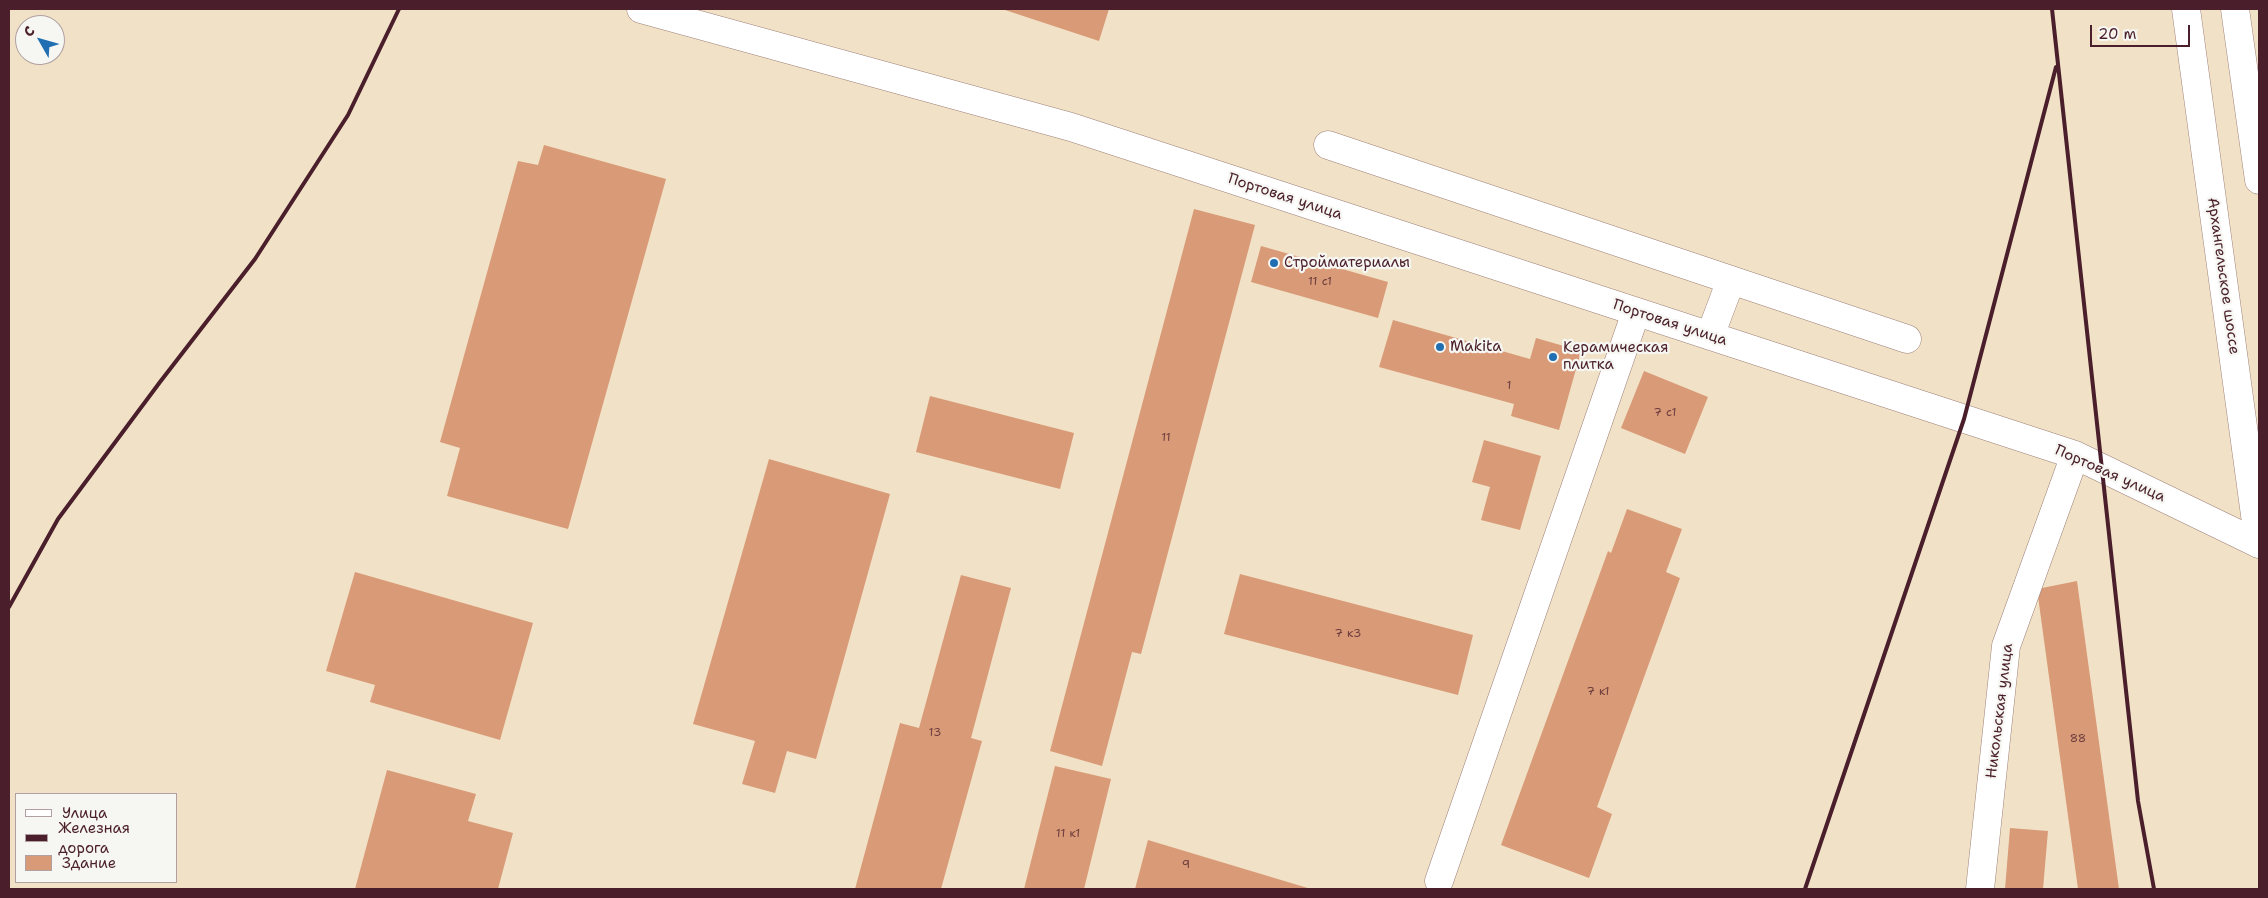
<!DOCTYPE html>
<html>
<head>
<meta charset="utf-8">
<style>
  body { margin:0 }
  #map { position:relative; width:2268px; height:898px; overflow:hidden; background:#f1e2c7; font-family:"Shantell Sans",sans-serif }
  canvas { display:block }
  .frame { position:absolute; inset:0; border:10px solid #4a1f2b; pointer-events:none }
  .legend { position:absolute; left:15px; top:793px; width:162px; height:90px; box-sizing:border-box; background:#f6f6f2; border:1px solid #b1a0a2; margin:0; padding:6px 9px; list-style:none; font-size:15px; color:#4a1f2b }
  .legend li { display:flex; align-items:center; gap:10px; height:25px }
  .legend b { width:25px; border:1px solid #b1a0a2 }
  .north { position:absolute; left:15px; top:15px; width:50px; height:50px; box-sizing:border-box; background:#f6f6f2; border:1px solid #b1a0a2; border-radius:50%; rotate:308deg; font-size:14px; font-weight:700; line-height:20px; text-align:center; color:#4a1f2b }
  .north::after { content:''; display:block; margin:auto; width:18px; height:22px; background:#1f6fb2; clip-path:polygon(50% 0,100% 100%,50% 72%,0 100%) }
  .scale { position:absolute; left:2090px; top:25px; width:100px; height:22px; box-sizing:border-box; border:2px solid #4a1f2b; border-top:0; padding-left:6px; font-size:15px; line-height:18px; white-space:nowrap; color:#4a1f2b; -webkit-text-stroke:4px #f6f6f2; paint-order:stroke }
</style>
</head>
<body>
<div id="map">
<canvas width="2268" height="898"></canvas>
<div class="frame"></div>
<ul class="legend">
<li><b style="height:6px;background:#fff"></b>Улица</li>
<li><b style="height:6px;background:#4a1f2b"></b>Железная дорога</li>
<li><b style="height:14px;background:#d99a77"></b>Здание</li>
</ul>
<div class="north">С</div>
<div class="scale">20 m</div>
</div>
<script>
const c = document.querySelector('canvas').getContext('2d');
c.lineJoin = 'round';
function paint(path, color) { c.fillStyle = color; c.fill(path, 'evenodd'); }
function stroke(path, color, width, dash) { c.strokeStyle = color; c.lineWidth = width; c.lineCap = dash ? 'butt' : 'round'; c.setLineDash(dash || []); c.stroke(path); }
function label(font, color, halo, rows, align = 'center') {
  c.font = font + ' "Shantell Sans",sans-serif'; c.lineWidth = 4.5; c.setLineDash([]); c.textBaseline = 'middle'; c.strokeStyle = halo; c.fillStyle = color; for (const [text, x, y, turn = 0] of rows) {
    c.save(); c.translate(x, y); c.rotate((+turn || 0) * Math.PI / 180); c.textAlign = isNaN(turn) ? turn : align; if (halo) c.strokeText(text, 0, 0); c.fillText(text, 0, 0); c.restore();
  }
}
const building = new Path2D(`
  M1002,9H1109L1099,41Z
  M544,145L666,179L568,529L447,496L460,448L440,442L518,161L538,165Z
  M1194,209L1255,225L1141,654L1132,652L1102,766L1050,751Z
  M1261,246L1388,282L1378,318L1251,282Z
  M1393,320L1530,359L1536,338L1581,351L1559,430L1511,416L1514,404L1379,367Z
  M1644,371L1708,397L1685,454L1621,428Z
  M930,396L1074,433L1060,489L916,452Z
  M1484,440L1541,456L1520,530L1481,520L1490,487L1472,482Z
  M769,459L890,494L816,759L787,751L775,793L742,784L755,741L693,724Z
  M1627,509L1682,529L1666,572L1680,578L1597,807L1612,814L1589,878L1501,845L1608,551L1611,553Z
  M355,572L533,623L500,740L370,702L375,685L326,671Z
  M1240,574L1473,635L1458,695L1224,634Z
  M961,575L1011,588L971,738L982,741L941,889H855L900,723L919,728Z
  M2077,581L2119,889H2078L2037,589Z
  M1055,766L1111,779L1084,889H1024Z
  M387,770L476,794L468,821L513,833L498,889H355Z
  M2010,828L2048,831L2043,889H2005Z
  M1148,840L1311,889H1135Z`);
const minor = new Path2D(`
  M641,9L1071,127L2075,455L2259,544
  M1328,145L1907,339
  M1710,336L1731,280
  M1439,881L1636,312
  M1980,889L2006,646L2075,455`);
const major = new Path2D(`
  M2186,9L2259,544
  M2235,9L2259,180`);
const rail = new Path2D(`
  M2052,9L2138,801L2154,889
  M9,607L58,519L160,382L255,259L348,115L399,9
  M1805,889L1964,419L2056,67`);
const markers = [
  [1274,263,5,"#1f6fb2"],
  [1440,347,5,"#1f6fb2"],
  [1553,357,5,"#1f6fb2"]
];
const numberNames = [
  ["11 с1",1320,282],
  ["1",1509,386],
  ["7 с1",1665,413],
  ["11",1166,438],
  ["7 к3",1348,634],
  ["7 к1",1598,692],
  ["13",935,733],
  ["88",2078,739],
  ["11 к1",1068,834],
  ["9",1186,865]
];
const streetNames = [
  ["Портовая улица",1285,197,18],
  ["Архангельское шоссе",2223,276,82],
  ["Портовая улица",1670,323,18],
  ["Портовая улица",2110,474,24],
  ["Никольская улица",2000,711,-83]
];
const poiNames = [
  ["Стройматериалы",1284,263],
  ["Makita",1450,347],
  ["Керамическая",1563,348],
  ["плитка",1563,365]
];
paint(building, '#d99a77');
stroke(minor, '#9e8079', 29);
stroke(major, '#9e8079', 29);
stroke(minor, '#fff', 28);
stroke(major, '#fff', 28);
stroke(rail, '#4a1f2b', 4);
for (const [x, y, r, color] of markers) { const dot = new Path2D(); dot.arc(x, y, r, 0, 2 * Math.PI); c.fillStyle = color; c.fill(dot); stroke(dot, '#f6f6f2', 2); }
label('12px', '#6e3e3e', null, numberNames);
label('15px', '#4a1f2b', '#f6f6f2', streetNames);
label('15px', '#4a1f2b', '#f6f6f2', poiNames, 'left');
</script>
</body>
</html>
